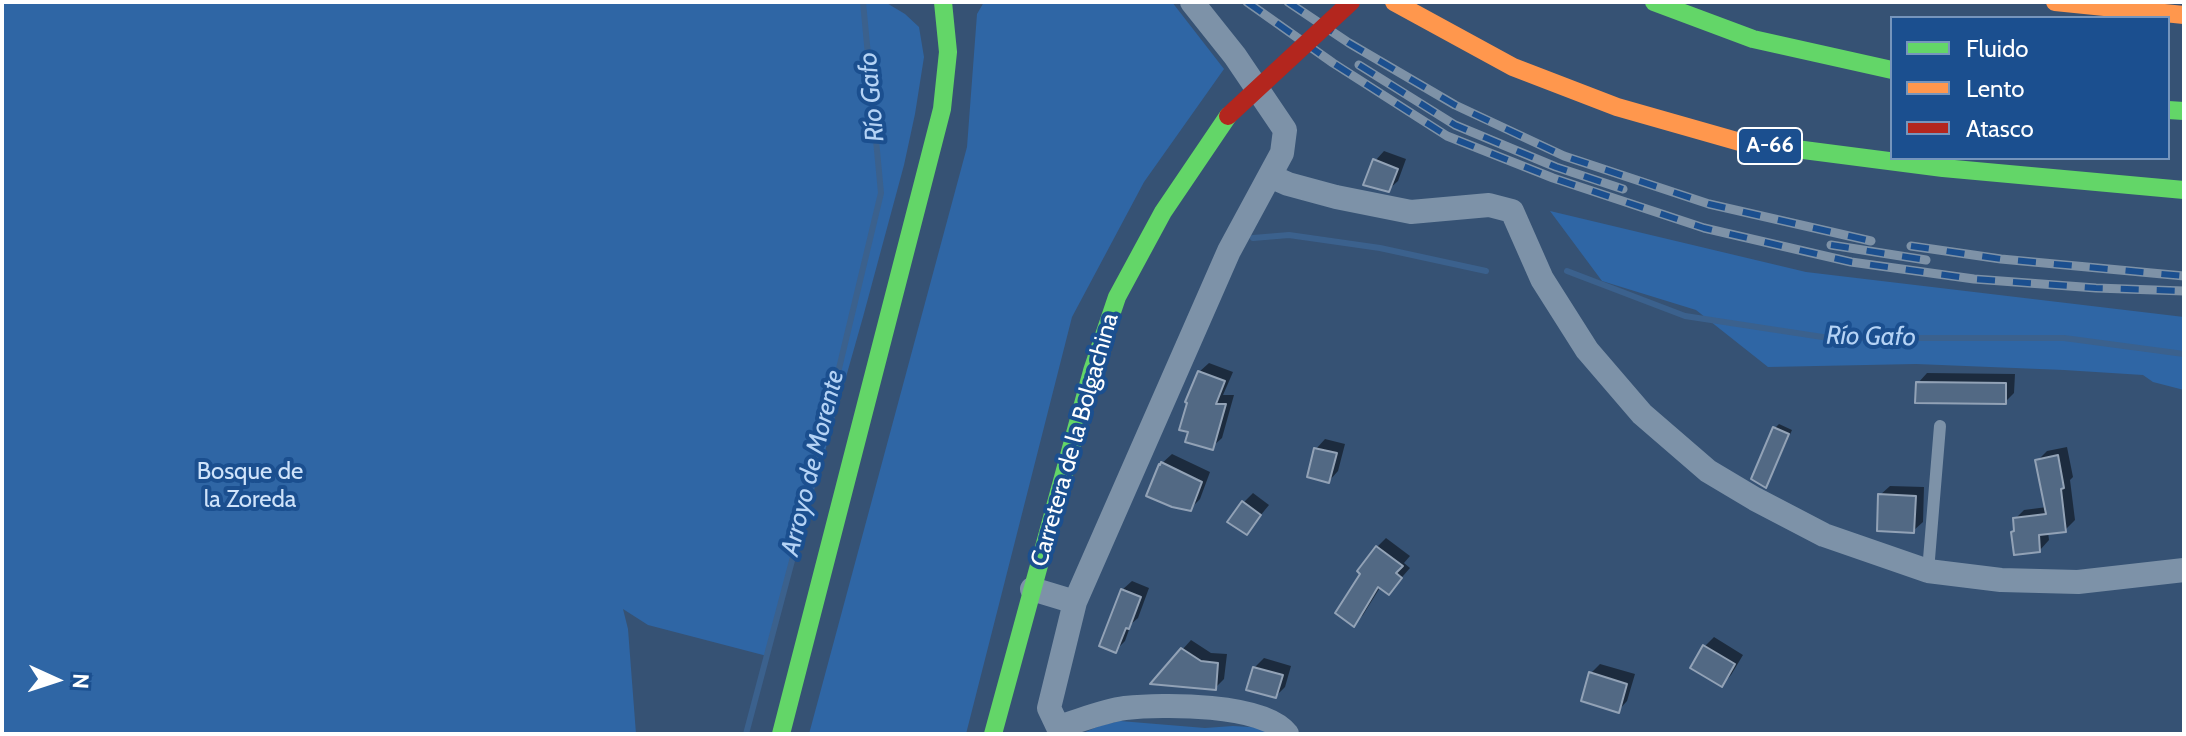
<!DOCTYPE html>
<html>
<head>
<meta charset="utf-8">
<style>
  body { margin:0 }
  #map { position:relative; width:2186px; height:736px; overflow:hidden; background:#365274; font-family:Cabin,sans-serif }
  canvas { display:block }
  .frame { position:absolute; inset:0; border:4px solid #fff; pointer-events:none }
  .legend { position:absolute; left:1890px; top:16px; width:280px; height:144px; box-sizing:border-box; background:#1b4f8f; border:2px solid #7695bc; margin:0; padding:10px 14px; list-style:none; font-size:24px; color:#fff }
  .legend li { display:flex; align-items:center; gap:16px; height:40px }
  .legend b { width:40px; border:2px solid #7695bc }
  .north { position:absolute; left:16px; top:640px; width:80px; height:80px; -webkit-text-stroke:6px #1b4f8f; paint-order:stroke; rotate:93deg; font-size:22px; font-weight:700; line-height:32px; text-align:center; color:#fff }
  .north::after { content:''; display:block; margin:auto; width:28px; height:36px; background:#fff; clip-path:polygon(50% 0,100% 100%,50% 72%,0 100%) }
</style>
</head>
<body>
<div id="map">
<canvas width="2186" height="736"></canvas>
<div class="frame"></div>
<ul class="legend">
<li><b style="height:10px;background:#63d668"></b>Fluido</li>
<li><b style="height:10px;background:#ff974d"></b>Lento</li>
<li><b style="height:10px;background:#b3261e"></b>Atasco</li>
</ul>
<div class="north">N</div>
</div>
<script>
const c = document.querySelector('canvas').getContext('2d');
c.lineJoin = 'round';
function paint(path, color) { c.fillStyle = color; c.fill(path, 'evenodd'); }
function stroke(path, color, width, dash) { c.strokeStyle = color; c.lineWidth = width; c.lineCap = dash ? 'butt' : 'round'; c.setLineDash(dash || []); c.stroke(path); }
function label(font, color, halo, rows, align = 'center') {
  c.font = font + ' Cabin,sans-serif'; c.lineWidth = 8; c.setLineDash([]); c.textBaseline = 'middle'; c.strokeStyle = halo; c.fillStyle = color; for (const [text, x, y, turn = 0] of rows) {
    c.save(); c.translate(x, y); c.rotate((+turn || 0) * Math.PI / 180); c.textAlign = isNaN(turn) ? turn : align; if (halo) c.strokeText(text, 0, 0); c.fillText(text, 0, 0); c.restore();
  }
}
const green = new Path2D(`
  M2,2H885L905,14L919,27L924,57L915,114L904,165L863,317L767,656L648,625L623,609L628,629L636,734H2Z
  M984,2H1172L1224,69L1144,182L1072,317L966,734H809L967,147L977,14Z
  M1550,211L1806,272L2184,317V390L2153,382L2143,375L2064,370L1916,364L1768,367L1696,310L1602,281Z
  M1120,721L1205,728L1233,726L1266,728L1271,734H1081L1099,726Z`);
const shadow = new Path2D(`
  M1384,151L1406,159L1398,181L1388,190L1375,161Z
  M1209,363L1233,372L1223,395H1234L1222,438L1212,447L1199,372Z
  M1927,373L2015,374L2014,393L2005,402L1918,383Z
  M1779,424L1792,430L1769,481L1765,485L1775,428Z
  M1325,439L1345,444L1338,471L1329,481L1316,449Z
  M2067,447L2073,477L2070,480L2075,520L2065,530L2048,532L2049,540L2040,550L2016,529L2015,519L2024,510L2047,507L2038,460L2047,451Z
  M1172,454L1210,472L1200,499L1190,509L1160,465Z
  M1890,486L1924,487L1923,522L1913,531L1880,495Z
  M1253,493L1269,505L1246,533L1243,503Z
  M1386,538L1410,556L1404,563L1410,568L1389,592L1381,586L1363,615L1354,624L1377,547Z
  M1132,581L1149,588L1138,618L1131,624L1125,641L1115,651L1122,590Z
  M1714,637L1743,655L1731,675L1722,685L1704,647Z
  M1191,640L1211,653L1227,654L1224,679L1215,688L1182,650Z
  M1264,658L1291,666L1285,687L1276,696L1254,668Z
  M1600,664L1635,674L1627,701L1618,711L1591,673Z`);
const stream = new Path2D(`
  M1253,238L1289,235L1380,248L1486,271
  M1567,271L1685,316L1829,338H2064L2184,354
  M746,734L802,523L881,193L863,2`);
const building = new Path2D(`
  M1373,159L1398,169L1389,192L1363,185Z
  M1198,371L1225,381L1216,404H1226L1213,450L1185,442L1188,432L1179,430L1187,403L1185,402Z
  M1916,382L2006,383V404L1915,403Z
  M1773,427L1789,434L1766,488L1751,479Z
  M1314,448L1337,453L1329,483L1307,477Z
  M2058,455L2064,488L2061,489L2066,532L2039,535L2040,552L2014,555L2011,532L2014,531L2013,518L2046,514L2035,460Z
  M1161,462L1202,482L1191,511L1172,507L1146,496L1159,464L1160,465Z
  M1878,494L1916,496L1914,533L1877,531Z
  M1242,501L1261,515L1247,535L1227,522Z
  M1376,546L1403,566L1396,573L1402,578L1389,595L1378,587L1354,627L1335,613L1360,574L1357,571Z
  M1121,589L1141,597L1129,629L1126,628L1116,653L1099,646Z
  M1703,645L1735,664L1722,687L1690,668Z
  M1181,648L1201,661L1218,663L1216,690L1150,684Z
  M1253,667L1283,675L1276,698L1246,690Z
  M1589,672L1627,684L1619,713L1581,701Z`);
const lane = new Path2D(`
  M1928,571L1940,426`);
const street = new Path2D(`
  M1192,2L1235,56L1285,130L1282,153L1229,251L1075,602L1049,708L1058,727C1079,721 1103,711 1125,708C1162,704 1264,703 1287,734
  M1270,176L1288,184L1336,197L1411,212L1489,205L1512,211L1542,279L1587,350L1642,414L1708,471L1755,499L1824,535L1928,571L2001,580L2078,582L2184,570
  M1032,589L1075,602`);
const fast = new Path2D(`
  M1654,2L1753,39L1892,70
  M2168,110L2184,111
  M1757,144L1943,168L2184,190
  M781,734L942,109L948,52L943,2
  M993,734L1092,371L1117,297L1163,212L1228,116`);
const slow = new Path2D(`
  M1394,2L1513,67L1617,107L1740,142L1757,144
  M2055,2L2184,15`);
const rail = new Path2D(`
  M1247,2L1333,63L1447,136L1553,178L1704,228L1851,262L1974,279L2096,288L2184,291
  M1288,2L1349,43L1455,105L1564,156L1709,204L1871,241
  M1359,65L1455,125L1556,167L1623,189
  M1831,245L1926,260
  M1911,246L2001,259L2184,276`);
const jamBridge = new Path2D(`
  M1228,116L1351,2`);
const shields = [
  [1770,146,64]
];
const shieldNames = [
  ["A-66",1770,146]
];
const streetNames = [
  ["Carretera de la Bolgachina",1075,440,-74]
];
const parkNames = [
  ["Bosque de",250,472],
  ["la Zoreda",250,500]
];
const waterNames = [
  ["Río Gafo",872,97,-95],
  ["Río Gafo",1871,337,1],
  ["Arroyo de Morente",813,463,-76]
];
paint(green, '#2f66a5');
paint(shadow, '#0007');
stroke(stream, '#3b618d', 6);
paint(building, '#526984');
stroke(building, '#92a2b6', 2);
stroke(lane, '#7d92a8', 12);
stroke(street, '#7d92a8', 24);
stroke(fast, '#63d668', 18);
stroke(slow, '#ff974d', 18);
stroke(rail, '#7e92a7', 9);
stroke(rail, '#1b4f8f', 6, [18]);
stroke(jamBridge, '#b3261e', 18);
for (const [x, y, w] of shields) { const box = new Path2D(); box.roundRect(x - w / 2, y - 18, w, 36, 6); c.fillStyle = '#1b4f8f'; c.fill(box); stroke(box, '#fff', 2); }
label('bold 22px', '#fff', null, shieldNames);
label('24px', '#fff', '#1b4f8f', streetNames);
label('24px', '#cfe3fa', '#1b4f8f', parkNames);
label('italic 26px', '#b5d3f5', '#1b4f8f', waterNames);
</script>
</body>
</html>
